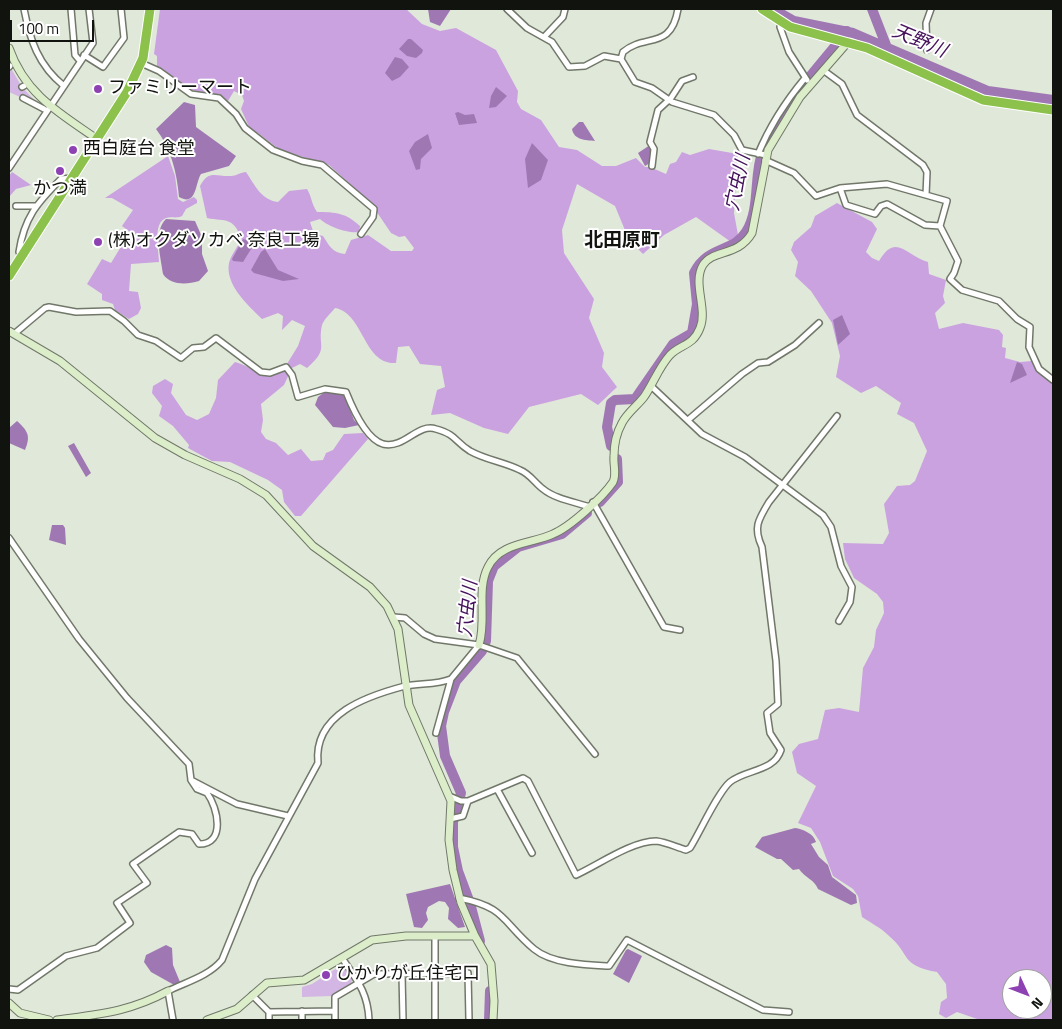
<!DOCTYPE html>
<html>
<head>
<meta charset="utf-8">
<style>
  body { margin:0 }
  #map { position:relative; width:1062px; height:1029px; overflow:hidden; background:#e0e8d9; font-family:"Titillium Web",sans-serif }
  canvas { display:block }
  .frame { position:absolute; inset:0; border:10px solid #10130e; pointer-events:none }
  .north { position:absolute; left:1002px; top:969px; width:50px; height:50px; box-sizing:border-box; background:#fff; border:1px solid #9fa19f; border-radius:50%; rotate:133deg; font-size:14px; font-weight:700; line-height:20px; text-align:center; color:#10130e }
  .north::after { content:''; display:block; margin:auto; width:18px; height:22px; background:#8e41b2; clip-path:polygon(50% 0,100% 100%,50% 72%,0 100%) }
  .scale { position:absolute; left:10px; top:20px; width:84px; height:22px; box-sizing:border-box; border:2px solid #10130e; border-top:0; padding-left:6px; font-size:15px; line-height:18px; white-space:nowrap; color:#10130e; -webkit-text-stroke:4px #fff; paint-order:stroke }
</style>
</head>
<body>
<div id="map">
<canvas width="1062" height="1029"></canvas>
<div class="frame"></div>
<div class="north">N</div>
<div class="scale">100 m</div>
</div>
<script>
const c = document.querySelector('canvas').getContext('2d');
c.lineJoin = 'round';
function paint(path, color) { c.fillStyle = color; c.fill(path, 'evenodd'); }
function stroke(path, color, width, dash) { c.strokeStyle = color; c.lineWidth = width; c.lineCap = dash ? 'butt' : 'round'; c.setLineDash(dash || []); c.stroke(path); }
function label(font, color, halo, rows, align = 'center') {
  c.font = font + ' "Titillium Web","Noto Sans JP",sans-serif'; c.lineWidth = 4; c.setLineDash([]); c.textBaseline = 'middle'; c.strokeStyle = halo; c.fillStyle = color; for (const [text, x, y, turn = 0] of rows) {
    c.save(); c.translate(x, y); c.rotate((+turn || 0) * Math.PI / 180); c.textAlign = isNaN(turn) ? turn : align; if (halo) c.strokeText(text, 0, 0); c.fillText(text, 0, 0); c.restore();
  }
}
const green = new Path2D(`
  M9,65L22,87L40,106L9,92Z
  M340,966L344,967L352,980L351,984L332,996L302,997V987L312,984Z`);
const forest = new Path2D(`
  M160,9H406L422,24L440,31L456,28L496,50L518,91L517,102L521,109L541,120L559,147L577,150L602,166H616L636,158L645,167H650L666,174L670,164L676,162L682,152L690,155L709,149L738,154L734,213L738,235L731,242L696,217L664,235L643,254L629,240L615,206L577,184L562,230L564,253L594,299L589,318L604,353L602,367L617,387L598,405L581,394L529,407L508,434L484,428L450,413L431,415L437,390L445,387L441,366L420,364L409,346L398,347L396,363C363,365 364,313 335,308C331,313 324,319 322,325C317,347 330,348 307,368L300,364L292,368L284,385L261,404L263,420L261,432L266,439L276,443L288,455L301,449L311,461L323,460L326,453L333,450L344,434L363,433L368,439L301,516H295L284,502L282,490L268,480L230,462L212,461L188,448L189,445L173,426L159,416L162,406L152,393L153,386L165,379L173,384L171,393L186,415L197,420L209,414L216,398L218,380L235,362C255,368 259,378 282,372L298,346L305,326L292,320L282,330L283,316L278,313L262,319C248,305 225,285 229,263C231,255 238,246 242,239C232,216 227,222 207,218L200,186C209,169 216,177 231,176C236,176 241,172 246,172C255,185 261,200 278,202L289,191L307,189C312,197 311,203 317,212C336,212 346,213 360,226L359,232C348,234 327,226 320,219L310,222L314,234L323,236C329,245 332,253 345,254L351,240L368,235L391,251H412L414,248L405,236L399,237L391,233L370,202L329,165L280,150L258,133L250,129L241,109L244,101L242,95L234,91L228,101L221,96L192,90L157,66V56L154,54Z
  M168,156L175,176L178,199L183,202L194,197L197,200V203L186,209L182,216C176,219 171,216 166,218C152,223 159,251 159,262L131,264L129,291L138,292L141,308L138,314L129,319L115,310L113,304L102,300V294L87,284L102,259L111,263L130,232L122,226L133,210L112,198H105Z
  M12,172L31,185L16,189L9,197V176Z
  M837,203L872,222L877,229L866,252L872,258L879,261C896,232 906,256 928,262L929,274L946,280L943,296L945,303L935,313L939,329L963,323L999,330L1003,335L1002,347L1006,348L1005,358L1020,362L1032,361L1038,371L1053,385V1020H980L957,1012L946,1018L939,1014L941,1002L947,998L946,984L937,972C899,965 912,955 888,935C881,928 871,923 862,917L858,896L853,889L833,876L820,842L811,828L798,823L816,786L797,773L792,752L799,744L818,739L825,710L839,708L859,712L863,668L874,647L876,630L884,613L883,602L877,594L854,578L845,559L843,543L883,544L889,533L884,504L897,486L910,485L915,481L927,451L914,423L897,414L901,403L876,386L861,393L836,377L840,356L832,323L811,291L795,276L798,262L791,250L794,242L811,227L815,216ZM1012,979H1042V1009H1012Z`);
const water = new Path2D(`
  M428,9H451L440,26L430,22Z
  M408,39H411L423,50L422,53L416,58L407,56L399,49Z
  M395,57L402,59L409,67L400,77L392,81L385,73Z
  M496,87L507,96L496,107L489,108L491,96Z
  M184,102L195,105L196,127L236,156L229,166L201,174C195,183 197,207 179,197C177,173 171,148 156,129Z
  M458,112L465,115L474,114L477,123L459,125L455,113Z
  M579,122H583L595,141C585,140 574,140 572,129Z
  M428,134L432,148L421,159L420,169L416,170L409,151L415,142Z
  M532,143L548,160L541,180L528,188L525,159Z
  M650,145L652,151L650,163L645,166L638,153Z
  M166,219L195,221L202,237V254L208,271L199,281C186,285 170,285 163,274C161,258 153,231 166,219Z
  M243,239L250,241L253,246L243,262L233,261L232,259Z
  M265,249L278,270L299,279L283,281L254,273L251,270L261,252Z
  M842,315L850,334L838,345L833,320Z
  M1017,362L1022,364L1027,375L1010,383Z
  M326,391L344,394L354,420L359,425L345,428L333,427L315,405L318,397Z
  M17,421C28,431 31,436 25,450L9,443V428Z
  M74,443L91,473L86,477L68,446Z
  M52,525H63L65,528L66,545L49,540Z
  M795,828C803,829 814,834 816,842L811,844L819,857L828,865L832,877L856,895L857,903L851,905L818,889C815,880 804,877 799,869L793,870L781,859H777L755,847L762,837Z
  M450,884L465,927L458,928L448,919L449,908L445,902L439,901L428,907L426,913L428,920L422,928L414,927L406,894Z
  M166,945L172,948L173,965L180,982L176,986L151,972L144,962L146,955Z
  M628,949L642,956L629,983L613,974L626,950Z`);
const river = new Path2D(`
  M773,9L794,21L853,33L988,91L1053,100
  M872,9L886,45
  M611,446L607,427L611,403L615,400L635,399L673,344L692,333L697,304L694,273C708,245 733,253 746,232C761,208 753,175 763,150C782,104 818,69 847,31
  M600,502L618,482L617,459
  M480,941L470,903L458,871L453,847V822L461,793L445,756L441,726L444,712L456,681L482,651L486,641L488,581L494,566L518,547L562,534L587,513
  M489,1020L490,991`);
const street = new Path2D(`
  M24,9C30,40 38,65 64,86
  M71,9L75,55L80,61
  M507,9L527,28L552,42L569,67L585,66L604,56L621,59
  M678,9C671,51 645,33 623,52L621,59L635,82L652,88L672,102L714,115L734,135L742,150L766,155
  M781,23L780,27L789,52L807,80
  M545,36L563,17L565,9
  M927,50L926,23L931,9
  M84,55L103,67L124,38L121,9
  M141,63L159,71L191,94L219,98L236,114L245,128L273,150L302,161L322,165L374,209L373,217L361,234
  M9,67L10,66
  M823,70L842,84L857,115L923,165L927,172L926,195
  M22,87L24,86
  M23,98L44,109
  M758,154C770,125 785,102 805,78
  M765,160L794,173L816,196L840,188L887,184L947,201L940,226L958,261L954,273L950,279L962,290L999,301L1017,319L1030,327L1029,347L1039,369L1053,380
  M652,166L654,149L650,142L658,110L671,98L682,81L693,77
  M9,168L93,43L89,9
  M840,188L846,205L875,214L881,206L887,204L925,225L940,226
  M16,206H35
  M22,256L19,252C24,218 37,203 61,179L72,178
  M14,334L45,308L49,307L76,312L110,311L124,321L138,335L156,341L181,358L193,348L204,347L216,338L261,372L270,373L286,367L292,375L298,397L325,389L346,392C352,407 366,439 383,444C405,449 417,423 436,429C457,435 454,441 470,451C486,460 504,462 520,470C530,474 535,483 543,489C555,499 575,502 590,507
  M651,386L702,434L745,457L823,515L831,527L841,566L852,587L850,602L839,621
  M688,420L742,374L758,363L768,362L795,345L819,323
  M593,502L664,627L680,630
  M9,538L79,639L127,698L189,764L191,780L237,804L288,816
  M394,617L405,618L424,634L435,639L479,645L517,658L595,754
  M436,733L451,679
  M497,789L532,853
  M449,796L461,801H468L523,778L528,781L576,875C598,865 632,841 656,841C666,842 676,847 686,850L690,848C700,832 718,792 730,782C746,769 774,772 781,750L770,733L767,713L778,704L776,661L762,547C753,528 758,520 769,502L837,416
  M450,819L463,816L468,801
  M459,898C506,907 502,922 534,949C552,964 587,965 609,966L627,940L763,1010L789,1012
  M435,936V1020
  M342,958C357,980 368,993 369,1020
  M402,974L403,1020
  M9,989L18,990L66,956L97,948L130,923L117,903L147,883L133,864L179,832L192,834L199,844C226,844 218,808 207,793L197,789L191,780
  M252,995L269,1012V1020
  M302,1011V1020
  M269,1012L335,1011
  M173,1020L168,991C186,982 209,976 222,960L255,879L318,763C313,714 367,696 405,686C420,683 437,685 451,679L479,645
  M335,1020V997L374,974L468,973L469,1020`);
const secondary = new Path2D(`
  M9,48C25,94 59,113 97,139
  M9,331L60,361L155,438L185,455L240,479L266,495L313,546L370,587L387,606L398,629L409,705L451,801L449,840L453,870L461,903L475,936L491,964L494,1001L493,1020
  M479,645C487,620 476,590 488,567C500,542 532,544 553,534C570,527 603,497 613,482C617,474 613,464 614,456C614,445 617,432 622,423C627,413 637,406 644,397C653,384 659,367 670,355C681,344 693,346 700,328C708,309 692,283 703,265C713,249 738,257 752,233L768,150L800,97L848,42
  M9,1003L20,1013L49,1020
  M57,1020C100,1014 129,1012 168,991
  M207,1020L237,1009L267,983L304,980L372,940L406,936H475`);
const highway = new Path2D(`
  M762,9L790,27L867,48L983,100L1053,110
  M9,276L127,92L143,58L150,9`);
const markers = [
  [98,89,5,"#8e41b2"],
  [73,150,5,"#8e41b2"],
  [60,171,5,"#8e41b2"],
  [98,242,5,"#8e41b2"],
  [326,975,5,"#8e41b2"]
];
const poiNames = [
  ["ファミリーマート",108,89],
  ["西白庭台 食堂",83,150],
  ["かつ満",60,190,"center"],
  ["(株)オクダソカベ 奈良工場",108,242],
  ["ひかりが丘住宅口",336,975]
];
const waterNames = [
  ["天野川",919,42,23],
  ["穴虫川",739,183,-78],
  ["穴虫川",469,609,-84]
];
const neighbourhoodNames = [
  ["北田原町",622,241]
];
paint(green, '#d3b6e4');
paint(forest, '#caa2e0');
paint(water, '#9f78b3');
stroke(river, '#9f78b3', 10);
stroke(street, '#71786a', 8);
stroke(secondary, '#71786a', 9);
stroke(highway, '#fff', 11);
stroke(street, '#fff', 5);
stroke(secondary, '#dcedc9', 7);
stroke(highway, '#8cc24b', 9);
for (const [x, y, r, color] of markers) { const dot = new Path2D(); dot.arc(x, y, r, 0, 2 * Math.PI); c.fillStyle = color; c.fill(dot); stroke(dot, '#fff', 2); }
label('18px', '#10130e', '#fff', poiNames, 'left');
label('italic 19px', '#45125b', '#fff', waterNames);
label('bold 19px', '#10130e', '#fff', neighbourhoodNames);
</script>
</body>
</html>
